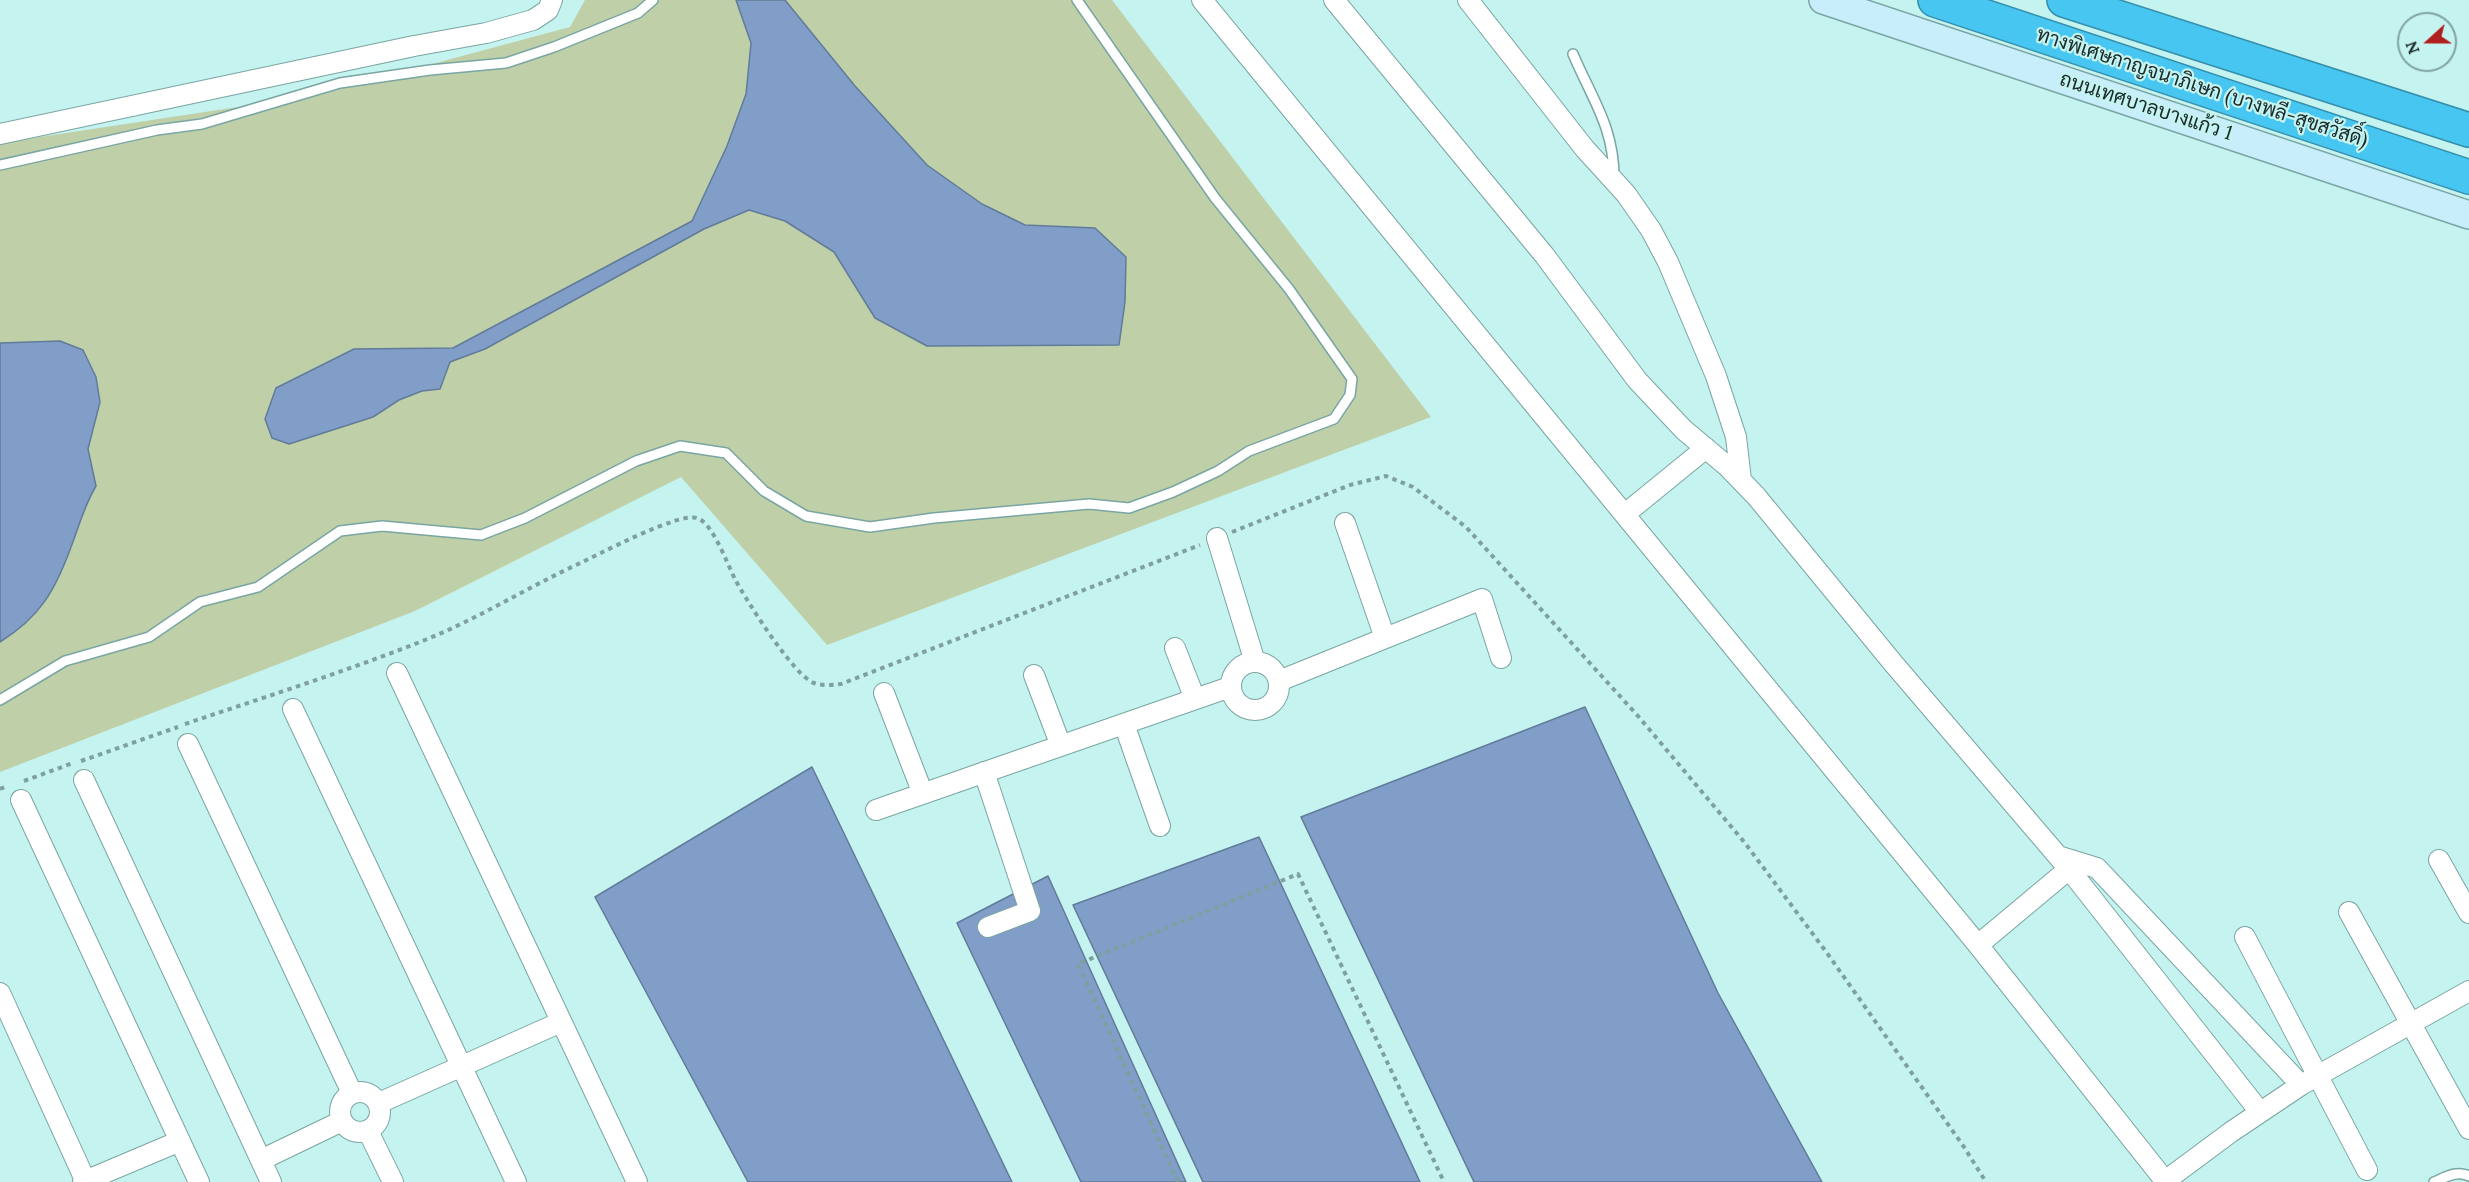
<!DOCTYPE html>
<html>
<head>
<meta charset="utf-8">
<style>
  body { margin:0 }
  #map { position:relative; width:2469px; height:1182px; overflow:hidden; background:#c5f3f0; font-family:Lora,serif }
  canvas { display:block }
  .north { position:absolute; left:2397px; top:12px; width:60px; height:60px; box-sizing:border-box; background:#c5f3f0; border:2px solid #80a3a1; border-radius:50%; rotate:249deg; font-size:16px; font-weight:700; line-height:24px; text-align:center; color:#192a2a }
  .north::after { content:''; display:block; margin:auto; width:21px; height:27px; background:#b01f1d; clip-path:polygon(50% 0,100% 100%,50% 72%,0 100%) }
</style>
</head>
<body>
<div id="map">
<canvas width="2469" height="1182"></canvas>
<div class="north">N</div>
</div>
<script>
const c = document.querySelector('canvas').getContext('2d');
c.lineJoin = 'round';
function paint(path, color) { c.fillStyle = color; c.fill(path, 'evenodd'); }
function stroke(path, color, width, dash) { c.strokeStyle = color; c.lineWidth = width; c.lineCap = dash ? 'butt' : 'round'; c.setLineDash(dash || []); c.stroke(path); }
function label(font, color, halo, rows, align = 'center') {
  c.font = font + ' Lora,Sarabun,serif'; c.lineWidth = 4.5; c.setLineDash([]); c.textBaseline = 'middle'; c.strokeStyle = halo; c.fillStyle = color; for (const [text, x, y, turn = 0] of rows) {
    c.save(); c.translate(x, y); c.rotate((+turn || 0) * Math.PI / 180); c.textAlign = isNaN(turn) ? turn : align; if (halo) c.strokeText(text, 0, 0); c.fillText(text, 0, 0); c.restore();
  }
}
const green = new Path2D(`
  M585,0H1112L1431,417L827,645L681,477L415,611L0,772V143L317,95L570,27Z`);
const water = new Path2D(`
  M736,0H785L855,86L927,165L982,204L1025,225L1095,228L1126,257L1125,302L1119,345L927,346L875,318L834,252L785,221L749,210L704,229L485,349L450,362L440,389L422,391L399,400L373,417L289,444L272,438L265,419L276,388L354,349L453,348L692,221L727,146L746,94L751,43Z
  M60,341L83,350L96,377L100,402L88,449L96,486C84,506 79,526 71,547C55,591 40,617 0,642V343Z
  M1585,707L1718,993L1822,1182H1474L1301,817Z
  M812,767L1012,1182H748L595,897Z
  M1259,837L1420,1182H1203L1073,905Z
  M1048,876L1186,1182H1081L957,923Z`);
const path = new Path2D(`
  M1232,532L1350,485L1386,476L1413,487L1466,527L1638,716L1745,843L1827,953L1964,1147L1986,1182
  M185,724C265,697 347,671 425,640C477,619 525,589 576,565C598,555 678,512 697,518C713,523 727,564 735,579C746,600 794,676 814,683C822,686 832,685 841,684L1200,545
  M81,761L178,727
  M24,781L73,763
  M0,789L8,786
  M1178,1182L1078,964L1298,874L1444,1182`);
const service = new Path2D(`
  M1573,54C1592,99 1614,127 1614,178
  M0,165L157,130L202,124L340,83L430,70L506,63L554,47L638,13L653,0
  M0,700L65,661L149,637L200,602L258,587L340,531L382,526L481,535L525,518L636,461L680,446L726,453L764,491L806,516L870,527L934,518L1089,504L1129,508L1173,492L1218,471L1249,451L1334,419L1350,395L1352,379L1289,289L1215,198L1077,0
  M2434,1182C2446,1177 2457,1170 2469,1176`);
const minor = new Path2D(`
  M1202,0L1978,945L2166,1182
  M1334,0L1545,256L1637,380L1684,430L1727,466L1756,496L1893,663L2069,869L2260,1112
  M1468,0L1585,149L1626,194L1651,230L1668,262L1716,376L1736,437L1741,480
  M0,134L414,46L486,33L533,20L548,10L552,0
  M1625,514L1706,448
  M1345,523L1385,638
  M1217,538L1255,662
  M1175,648L1195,699
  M1231 686a24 24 0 1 1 48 0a24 24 0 1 1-48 0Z
  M397,673L637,1182
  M1034,675L1061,746
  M1279,681L1482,599L1501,658
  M884,693L923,794
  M293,709L516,1182
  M1124,724L1160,826
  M188,744L352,1093
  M984,772L1030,911L988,927
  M84,780L271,1182
  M21,800L199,1182
  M876,810L1230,687
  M2058,856L2097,868L2301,1085
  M2439,860L2469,913
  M2349,912L2469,1129
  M2245,937L2367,1170
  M1978,945L2069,869
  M0,993L86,1182
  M340 1112a20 20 0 1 1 40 0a20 20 0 1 1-40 0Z
  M379,1103L561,1022
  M368,1131L393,1182
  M261,1160L342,1121
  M2165,1181L2231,1132L2301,1085L2469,991
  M83,1182L180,1141`);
const secondary = new Path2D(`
  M1823,0L2469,215`);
const motorway = new Path2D(`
  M1935,0L2469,177
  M2064,0L2469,130`);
const streetNames = [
  ["ทางพิเศษกาญจนาภิเษก (บางพลี-สุขสวัสดิ์)",2202,88,18],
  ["ถนนเทศบาลบางแก้ว 1",2146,107,18]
];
paint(green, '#bfd0a9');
paint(water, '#809ec8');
stroke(water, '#617b99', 1.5);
stroke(service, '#79a5a2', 12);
stroke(minor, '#79a5a2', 22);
stroke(secondary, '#79a5a2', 30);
stroke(motorway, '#368fab', 36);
stroke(path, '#7ea09f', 4, [4.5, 4.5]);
stroke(service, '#fff', 9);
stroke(minor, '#fff', 20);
stroke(secondary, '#c8eefb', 27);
stroke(motorway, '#46c6f1', 33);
label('20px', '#192a2a', '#c5f3f0', streetNames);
</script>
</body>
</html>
